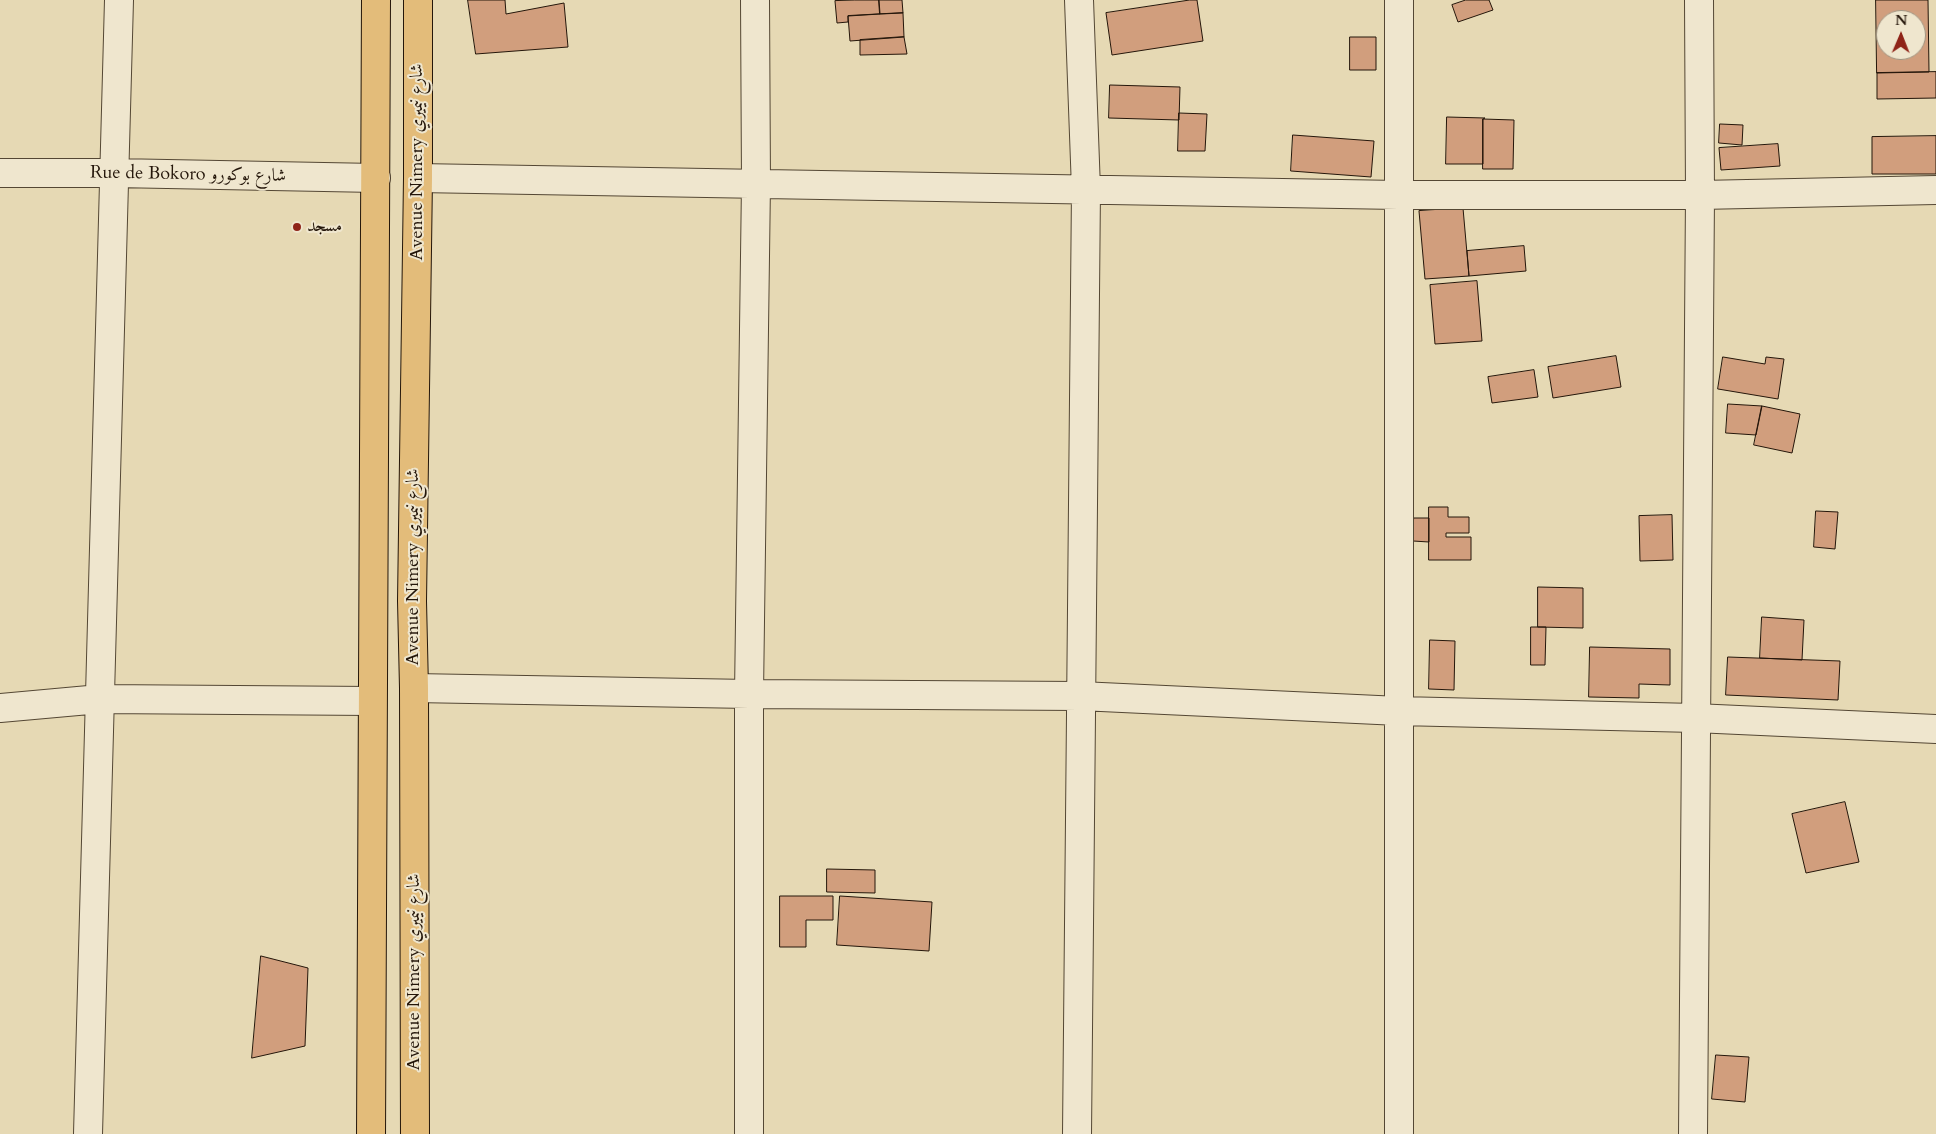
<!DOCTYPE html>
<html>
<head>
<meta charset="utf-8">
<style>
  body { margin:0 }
  #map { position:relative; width:1936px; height:1134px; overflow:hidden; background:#e6d9b4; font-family:Cardo,serif }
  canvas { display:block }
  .north { position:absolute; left:1876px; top:10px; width:50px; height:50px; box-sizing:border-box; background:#efe6ce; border:1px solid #9e9380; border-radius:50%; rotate:1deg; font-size:14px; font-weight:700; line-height:20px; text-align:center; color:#24160a }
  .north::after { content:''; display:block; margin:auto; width:18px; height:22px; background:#8f2418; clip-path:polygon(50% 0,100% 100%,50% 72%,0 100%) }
</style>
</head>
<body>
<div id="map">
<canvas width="1936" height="1134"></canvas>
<div class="north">N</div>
</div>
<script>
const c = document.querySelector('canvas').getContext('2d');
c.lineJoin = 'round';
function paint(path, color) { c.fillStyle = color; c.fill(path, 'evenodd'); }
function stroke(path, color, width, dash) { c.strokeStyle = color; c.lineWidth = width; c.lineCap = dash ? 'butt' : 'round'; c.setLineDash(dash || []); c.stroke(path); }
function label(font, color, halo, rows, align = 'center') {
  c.font = font + ' Cardo,Amiri,serif'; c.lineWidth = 4; c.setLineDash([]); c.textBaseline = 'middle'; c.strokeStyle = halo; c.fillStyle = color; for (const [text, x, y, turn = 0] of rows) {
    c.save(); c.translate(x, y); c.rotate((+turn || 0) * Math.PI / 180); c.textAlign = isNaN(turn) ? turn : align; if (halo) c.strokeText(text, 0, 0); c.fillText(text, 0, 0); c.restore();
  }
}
const building = new Path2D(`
  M468,0H505L506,14L564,3L568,47L476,54Z
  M855,0H879L880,14L848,16V22L837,23L835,1Z
  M879,0H902L903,13L880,14Z
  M1190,0H1197L1203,41L1112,55L1106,13Z
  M1466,0H1489L1493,10L1458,22L1452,5Z
  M1876,0H1928L1929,72L1877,73ZM1886,20H1916V50H1886Z
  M903,13L904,37L850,41L848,16Z
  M904,37L907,54L860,55V40Z
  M1350,37H1376V70H1350Z
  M1936,72V98L1877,99V73Z
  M1110,85L1180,87L1179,120L1109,118Z
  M1179,113L1207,114L1205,151H1178Z
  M1447,117L1485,118L1483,119V164H1446Z
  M1483,119L1514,120L1513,169H1483Z
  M1720,124L1743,125L1742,145L1719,143Z
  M1293,135L1374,141L1371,177L1291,171Z
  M1936,136V174H1872V137Z
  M1778,144L1780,166L1721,170L1719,148Z
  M1463,208L1469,276L1425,279L1419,211Z
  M1524,246L1526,271L1469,276L1467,251Z
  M1477,281L1482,341L1435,344L1430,285Z
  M1616,356L1621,387L1553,398L1548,367Z
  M1723,357L1765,364L1766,357L1784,359L1778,399L1718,389Z
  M1534,370L1538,397L1492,403L1488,377Z
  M1728,404L1762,406L1756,435L1726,433Z
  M1762,406L1800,414L1792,453L1754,445Z
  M1429,507H1448V517H1469V533H1446V537H1471V560H1429Z
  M1816,511L1838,512L1835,549L1814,547Z
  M1672,515L1673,560L1640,561L1639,516Z
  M1414,518H1429V542L1413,541Z
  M1538,587L1583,588V628L1538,627Z
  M1762,617L1804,620L1802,660L1760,658Z
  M1531,627H1546L1545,665H1531Z
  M1430,640L1455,641L1454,690L1429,689Z
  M1590,647L1670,649V685L1639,684V698L1589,697Z
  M1728,657L1840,661L1838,700L1726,695Z
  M1845,802L1859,862L1806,873L1792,814Z
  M827,869L875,870V893L827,892Z
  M780,896H833V920H806V947H780Z
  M840,896L932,902L929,951L837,945Z
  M261,956L308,968L305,1046L252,1058Z
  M1716,1055L1749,1057L1745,1102L1712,1099Z`);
const minor = new Path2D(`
  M1399,0V1134
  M0,173H115L376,178
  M418,178L1398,195H1700L1936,190
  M414,688L749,694L1080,696L1399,711L1695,718L1936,729
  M0,708L100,699L372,701
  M88,1134L119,0
  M749,1134V694L756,183L755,0
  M1077,1134L1086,189L1079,0
  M1693,1134L1700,195L1699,0`);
const major = new Path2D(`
  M371,1134L376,0
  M415,1134L414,688L412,601L418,178V0`);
const markers = [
  [297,227,5,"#8f2418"]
];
const streetNames = [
  ["Avenue Nimery شارع نيميري",418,162,-90],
  ["Rue de Bokoro شارع بوكورو",188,175,1],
  ["Avenue Nimery شارع نيميري",414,567,-90],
  ["Avenue Nimery شارع نيميري",415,972,-90]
];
const poiNames = [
  ["مسجد",307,227]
];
paint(building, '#d19e7d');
stroke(building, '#24160a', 1);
stroke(minor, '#544734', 30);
stroke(major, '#24160a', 30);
stroke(minor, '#efe6ce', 28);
stroke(major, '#e3bc7a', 28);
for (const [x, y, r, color] of markers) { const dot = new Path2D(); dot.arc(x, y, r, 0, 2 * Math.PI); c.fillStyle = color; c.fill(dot); stroke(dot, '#efe6ce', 2); }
label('18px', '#24160a', '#efe6ce', streetNames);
label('18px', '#24160a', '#efe6ce', poiNames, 'left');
</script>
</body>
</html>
